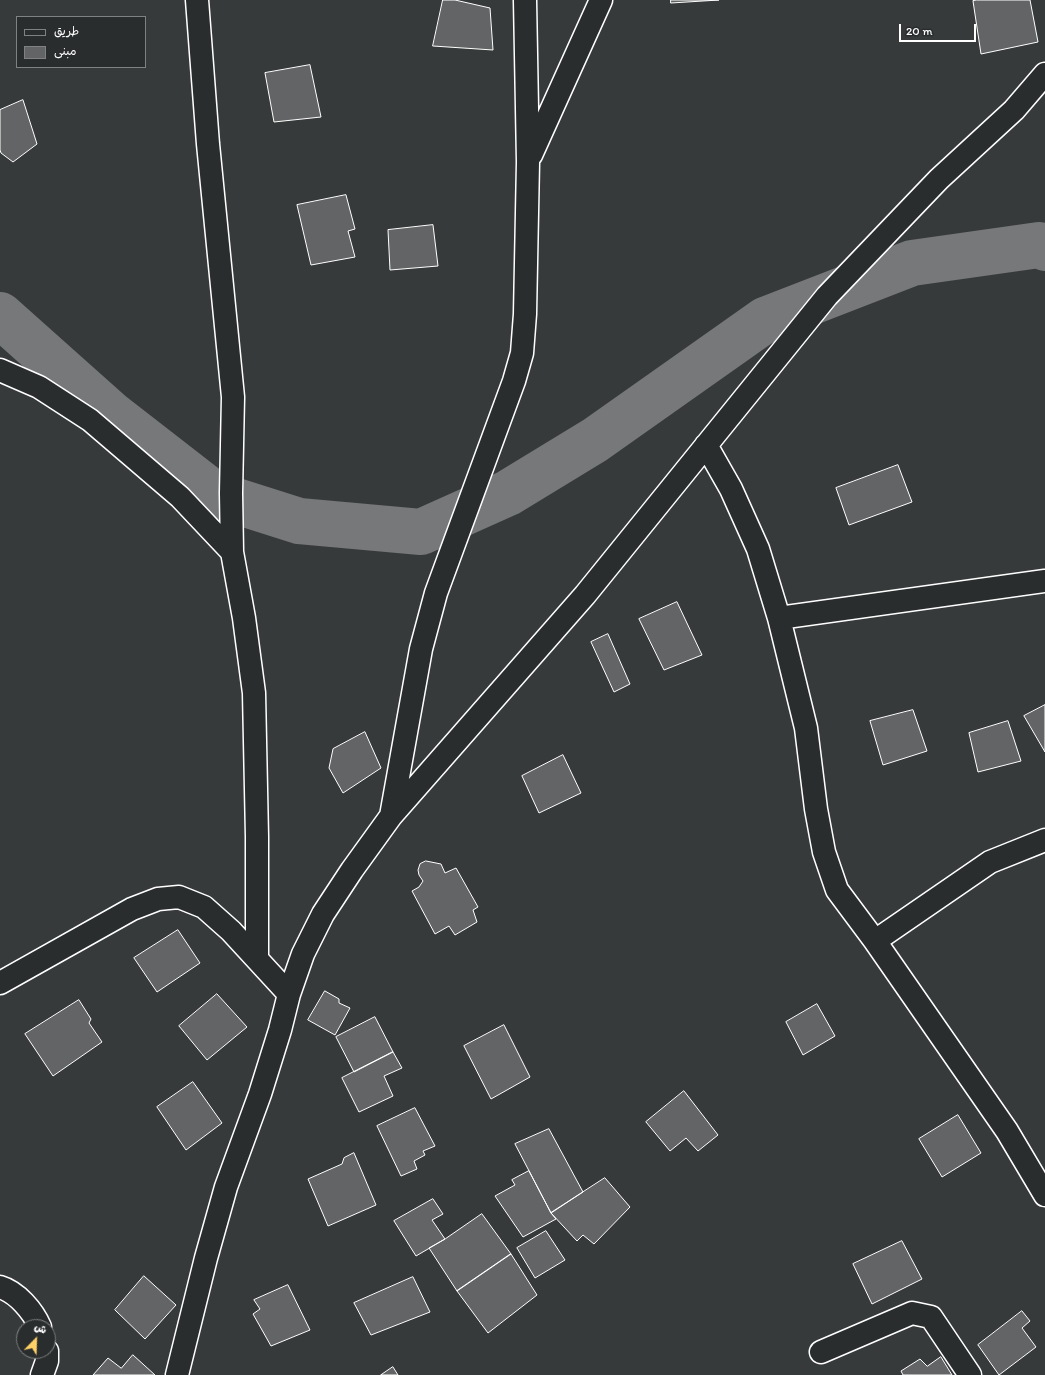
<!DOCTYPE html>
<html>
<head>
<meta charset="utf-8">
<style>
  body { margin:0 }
  #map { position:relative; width:1045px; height:1375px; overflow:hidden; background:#373a3b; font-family:Itim,"Playpen Sans Arabic",sans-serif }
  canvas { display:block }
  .legend { position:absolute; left:16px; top:16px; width:130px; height:52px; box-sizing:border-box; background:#2a2d2e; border:1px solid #7f8182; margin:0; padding:5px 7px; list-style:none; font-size:12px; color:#fff }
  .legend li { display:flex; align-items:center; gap:8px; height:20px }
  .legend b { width:20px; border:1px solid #7f8182 }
  .north { position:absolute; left:16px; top:1319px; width:40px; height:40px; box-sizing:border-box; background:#2a2d2e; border:1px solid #7f8182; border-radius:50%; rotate:23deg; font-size:11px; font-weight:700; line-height:16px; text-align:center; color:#fff }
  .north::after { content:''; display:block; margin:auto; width:14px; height:18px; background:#ffd166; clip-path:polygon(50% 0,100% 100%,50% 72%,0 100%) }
  .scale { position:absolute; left:899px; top:24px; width:77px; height:18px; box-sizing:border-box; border:2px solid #fff; border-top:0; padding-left:5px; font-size:12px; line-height:14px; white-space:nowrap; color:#fff; -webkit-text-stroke:3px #2a2d2e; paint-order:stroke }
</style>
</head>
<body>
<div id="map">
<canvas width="1045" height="1375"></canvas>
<ul class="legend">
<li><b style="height:5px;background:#2a2d2e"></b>طريق</li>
<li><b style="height:11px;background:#636465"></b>مبنى</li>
</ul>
<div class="north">ش</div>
<div class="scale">20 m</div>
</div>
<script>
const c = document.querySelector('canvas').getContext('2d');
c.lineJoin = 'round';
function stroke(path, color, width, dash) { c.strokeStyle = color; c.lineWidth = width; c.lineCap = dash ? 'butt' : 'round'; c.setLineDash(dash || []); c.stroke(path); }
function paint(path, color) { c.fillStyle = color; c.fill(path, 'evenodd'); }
const river = new Path2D(`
  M0,315L111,414L214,494L299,521L421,532L508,493L595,440L765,320L912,263L1039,245L1045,248`);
const building = new Path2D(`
  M443,0H455L490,8L493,50L433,46Z
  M671,0H719L671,3Z
  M977,0H1030L1038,42L981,54L973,1Z
  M310,65L321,117L274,122L265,73Z
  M23,100L37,144L13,162L1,153L0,150V110Z
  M346,195L355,229L348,231L355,257L311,265L297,205Z
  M433,225L438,266L390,270L388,230Z
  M898,465L912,502L849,525L836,488Z
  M677,602L702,655L664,670L639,619Z
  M608,634L630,684L614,692L591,642Z
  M1045,705V752L1024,716Z
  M913,710L927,751L883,765L870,721Z
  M1008,721L1021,761L978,772L969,733Z
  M365,732L381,768L343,793L329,768L333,749Z
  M563,755L581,793L539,813L522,776Z
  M426,861L441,864L445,873L456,868L478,907L473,910L477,922L455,935L449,926L435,934L412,891L419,887L423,881L419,875L418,870L420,864Z
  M178,930L200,963L157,992L134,958Z
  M325,991L339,999V1003L350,1008L335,1035L308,1020Z
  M217,994L247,1027L207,1060L179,1026Z
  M79,1000L91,1019L89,1023L102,1042L53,1076L25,1034Z
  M817,1004L835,1036L803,1055L786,1022Z
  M375,1017L393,1052L354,1072L336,1037Z
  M504,1025L530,1077L491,1099L464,1046Z
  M393,1052L402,1068L384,1076L393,1096L359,1112L342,1078Z
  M193,1082L222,1123L186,1150L157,1107Z
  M684,1091L718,1135L698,1151L686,1138L670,1151L646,1122Z
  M415,1108L435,1146L423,1151L425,1155L414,1161L417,1169L401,1176L377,1126Z
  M958,1115L981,1153L942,1177L919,1139Z
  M549,1129L583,1192L551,1213L515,1144Z
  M354,1153L376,1205L328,1226L308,1179L342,1164L344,1158Z
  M529,1171L551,1213L556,1219L523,1237L495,1196L515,1185L512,1180Z
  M605,1178L630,1207L594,1244L583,1235L577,1241L551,1213Z
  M433,1199L443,1214L432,1220L445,1239L416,1256L394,1221Z
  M482,1214L511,1254L457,1291L429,1248L445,1239Z
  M546,1231L565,1260L535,1278L517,1248Z
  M902,1241L922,1279L872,1304L853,1264Z
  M511,1254L537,1295L488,1333L457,1291Z
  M144,1276L176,1305L145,1339L115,1310Z
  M413,1277L430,1312L371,1335L354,1303Z
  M288,1285L310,1330L271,1346L253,1314L260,1309L254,1300Z
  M1022,1311L1030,1321L1022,1328L1036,1347L999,1375L978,1345Z
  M133,1355L155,1375H93L108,1358L121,1368Z
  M941,1357L952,1375H903L901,1371L920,1359L927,1366Z
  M393,1367L398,1375H381Z`);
const minor = new Path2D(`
  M197,0L208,144L233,397L231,493L232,552L244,618L254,693L257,837V959
  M531,155L601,0
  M0,370L39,387L90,420L180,497L232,552
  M706,445L731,489L758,549L779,618L806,728L816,809L824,852L837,890L875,941L1007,1131L1045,1195
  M779,618L1045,581
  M391,816L421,649L436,593L514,381L522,353L525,314L528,162L525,0
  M875,941L990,862L1045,840
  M0,983L132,909L158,899L179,897L204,907L231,931L289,994
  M0,1287C17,1292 33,1311 40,1327
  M821,1352L912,1313L931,1317L970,1375
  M42,1375L47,1361V1351
  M177,1375L206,1258L226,1187L260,1094L280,1030L289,994L303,954L323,914L352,870L391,816L585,595L827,296L939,179L1014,110L1045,74`);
stroke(river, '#767879', 46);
paint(building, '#636465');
stroke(building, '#fff', 1);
stroke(minor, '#fff', 25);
stroke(minor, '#2a2d2e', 22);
</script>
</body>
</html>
